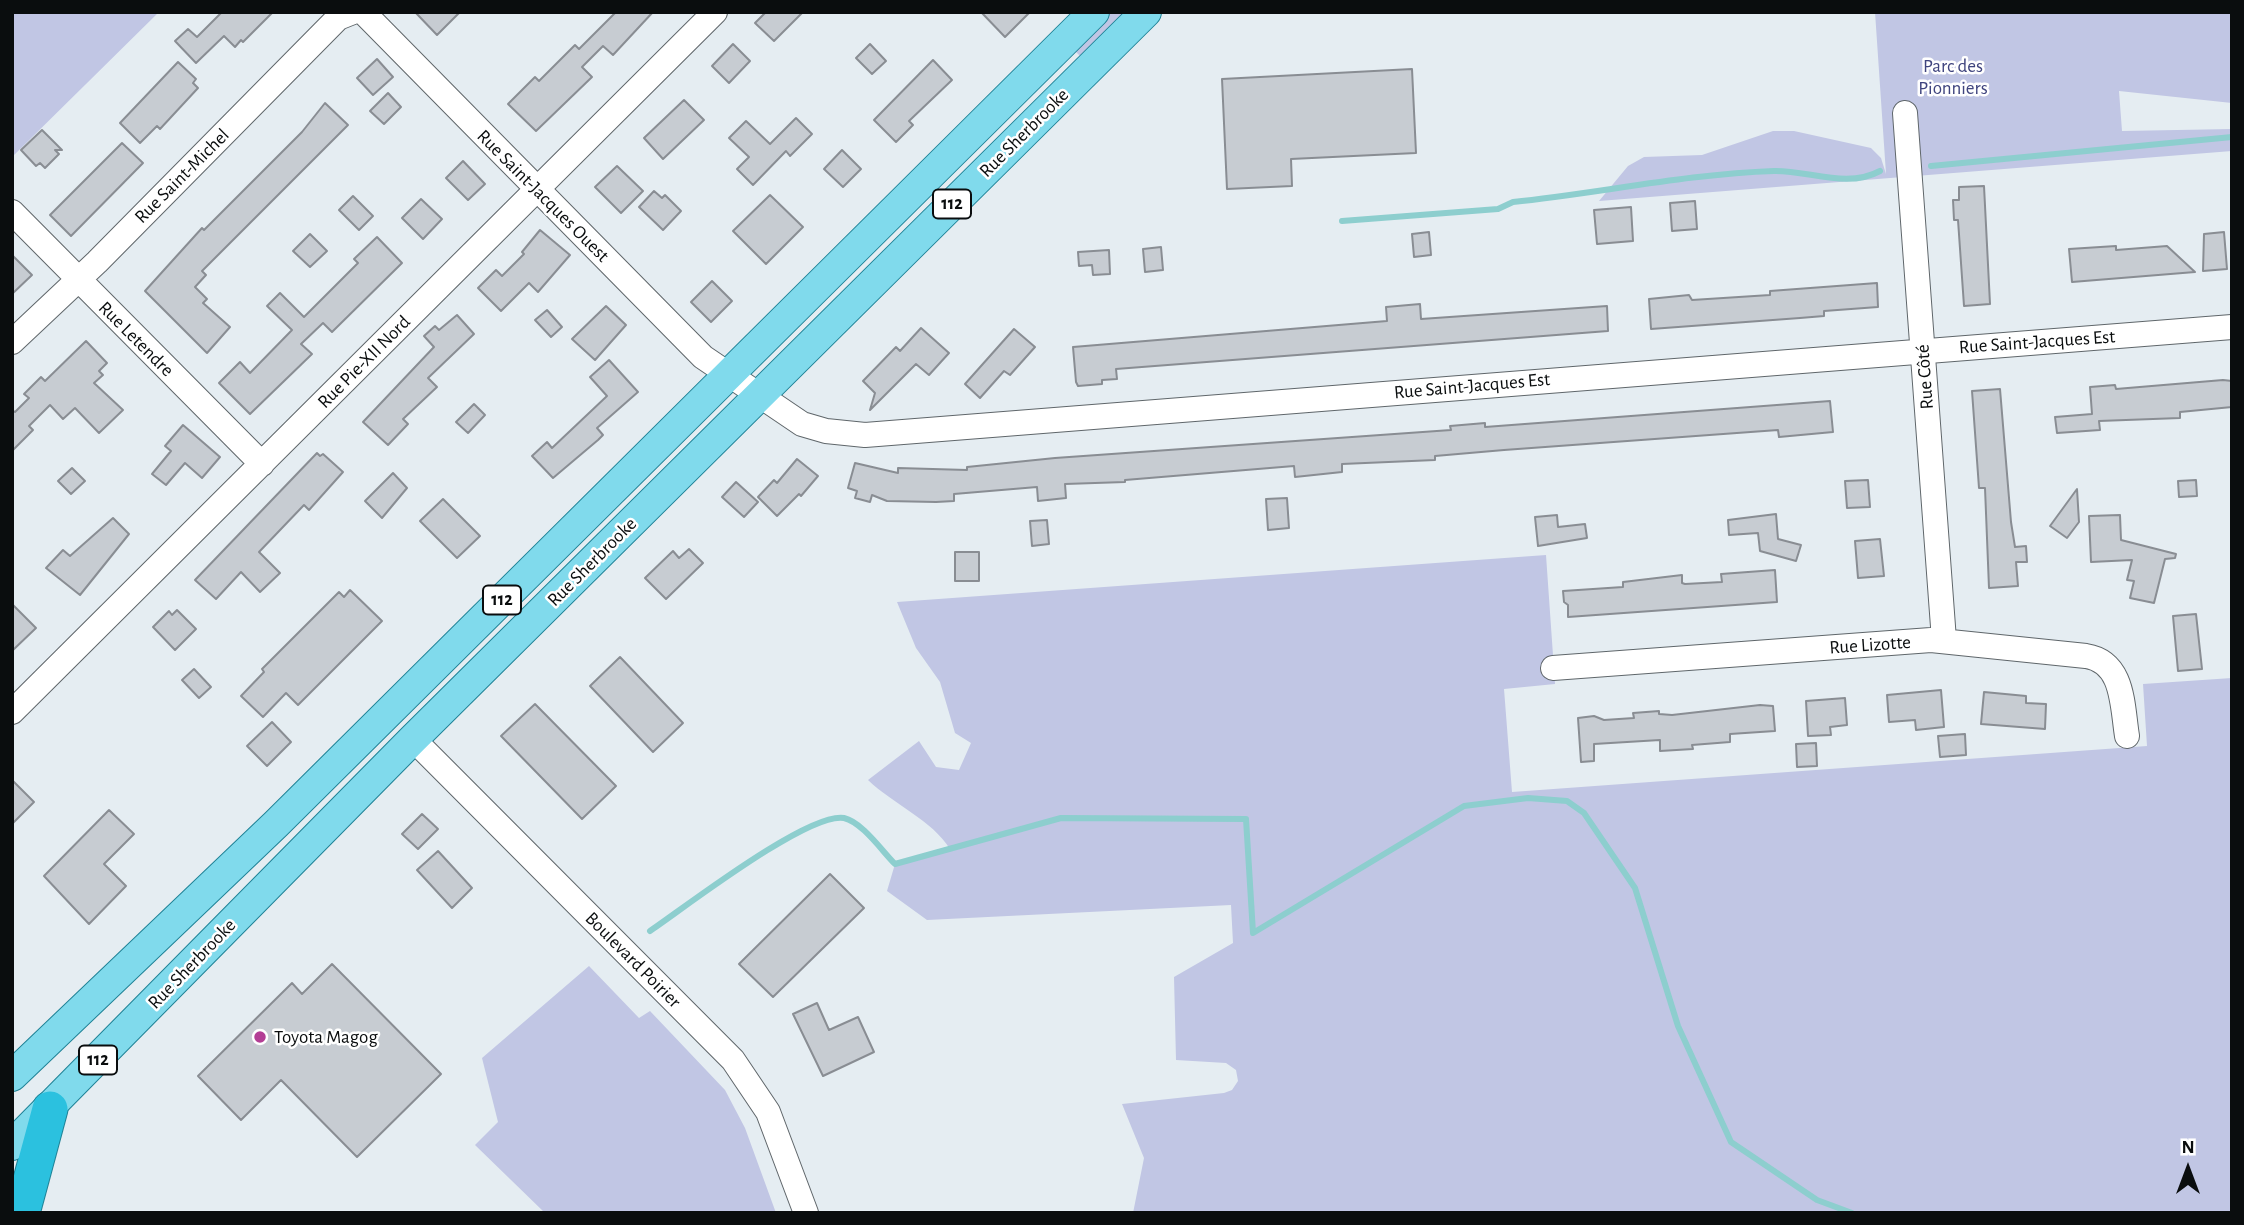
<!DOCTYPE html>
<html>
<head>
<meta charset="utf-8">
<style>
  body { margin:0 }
  #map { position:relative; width:2244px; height:1225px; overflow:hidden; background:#e5edf2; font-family:"Alegreya Sans",sans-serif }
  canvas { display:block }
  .frame { position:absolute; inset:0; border:14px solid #0a0d0e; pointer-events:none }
  .north { position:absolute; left:2153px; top:1134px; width:70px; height:70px; -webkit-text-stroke:5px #fff; paint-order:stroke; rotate:0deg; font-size:19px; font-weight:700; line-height:28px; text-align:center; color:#0a0d0e }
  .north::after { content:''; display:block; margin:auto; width:24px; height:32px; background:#0a0d0e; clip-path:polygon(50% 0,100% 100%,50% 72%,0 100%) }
</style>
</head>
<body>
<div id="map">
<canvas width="2244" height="1225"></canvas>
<div class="frame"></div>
<div class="north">N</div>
</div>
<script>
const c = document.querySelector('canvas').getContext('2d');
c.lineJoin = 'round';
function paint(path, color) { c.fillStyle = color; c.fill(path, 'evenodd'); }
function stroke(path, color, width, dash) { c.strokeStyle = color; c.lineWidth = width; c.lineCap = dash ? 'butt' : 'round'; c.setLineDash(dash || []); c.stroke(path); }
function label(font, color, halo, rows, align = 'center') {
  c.font = font + ' "Alegreya Sans",sans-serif'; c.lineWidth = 5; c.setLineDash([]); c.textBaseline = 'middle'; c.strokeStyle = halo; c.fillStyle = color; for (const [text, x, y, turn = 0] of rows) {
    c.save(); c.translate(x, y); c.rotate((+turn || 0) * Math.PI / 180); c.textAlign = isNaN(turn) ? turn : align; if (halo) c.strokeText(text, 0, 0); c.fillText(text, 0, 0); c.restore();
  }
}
const green = new Path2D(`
  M12,12H159L12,157Z
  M1111,12H1128L1082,58L1074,50Z
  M1875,12H2232V103L2119,91L2122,131L2232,129V151L1599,201L1628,166L1644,157L1702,155L1773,131H1794L1871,148L1881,158L1886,174Z
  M1546,555L1555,684L1504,689L1512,792L2147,746L2143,684L2232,678V1213H1133L1144,1158L1122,1104L1224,1093L1232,1090L1238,1081L1236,1070L1226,1063L1176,1060L1174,977L1233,943L1231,905L927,920L887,891L895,864L950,849C932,820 893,804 868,780L919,741L936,767L959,770L971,743L955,733L940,682L916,648L897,602Z
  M589,966L639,1018L650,1011L725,1090L745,1128L776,1213H545L475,1145L498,1122L482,1058Z`);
const stream = new Path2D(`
  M1931,166L2232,137
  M1342,221L1498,209L1513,202C1600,193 1686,174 1774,171C1808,170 1847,189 1880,171
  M650,931C684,908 808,812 844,818C862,822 882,851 895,864L1061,818L1246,819L1253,933L1464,806L1528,798L1567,801L1584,813L1635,888L1678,1026L1731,1142L1817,1200L1852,1213`);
const building = new Path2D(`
  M222,12H273L243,42L241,40L235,47L224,36L196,63L175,41L188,29L197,37Z
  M415,12H460L437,35Z
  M616,12H653L613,55L603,46L582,67L592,77L536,131L508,104L535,77L539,81L575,45L579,49Z
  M766,12H803L774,41L755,23Z
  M981,12H1030L1005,37Z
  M733,44L750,61L729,83L712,66Z
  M870,44L886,61L872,74L856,58Z
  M377,59L393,77L373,95L357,78Z
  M933,60L952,80L909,121L913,125L896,142L874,120Z
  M178,62L196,79L193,83L198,88L160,129L157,126L140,143L120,123Z
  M1412,69L1416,153L1291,159L1292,186L1227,189L1222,79Z
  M388,93L401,107L384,124L370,111Z
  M684,100L704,120L663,159L644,138Z
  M325,103L348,125L202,271L206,275L195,287L207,299L203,303L230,327L207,353L145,291L202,228L204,230L302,132Z
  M796,118L812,134L790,156L786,151L753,185L737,169L749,157L729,138L746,121L770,144Z
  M42,130L62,150H55L59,154L45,168L40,163L36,166L21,150Z
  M122,143L143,163L71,236L50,215Z
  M842,150L861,169L843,187L824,169Z
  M463,161L485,184L468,200L446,178Z
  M617,166L643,191L621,213L595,187Z
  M1984,186L1990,304L1964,306L1958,220H1954L1953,200H1959V187Z
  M654,191L662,198L665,195L681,211L663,230L639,207Z
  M770,195L803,227L766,264L733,231Z
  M353,196L373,216L359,230L339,210Z
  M421,199L442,219L423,239L402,218Z
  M1695,201L1697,229L1672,231L1670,203Z
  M1631,207L1633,241L1597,244L1594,210Z
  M540,230L570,255L538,292L529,283L501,311L478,288L496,270L502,276L524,254L522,252Z
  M1429,232L1431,255L1414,257L1412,234Z
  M2224,232L2227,269L2203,271L2204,234Z
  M310,234L327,251L310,267L293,251Z
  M377,237L402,263L332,332L323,323L301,344L312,354L250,414L219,383L240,362L250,373L292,330L267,306L280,293L304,317L358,263L354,259Z
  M2116,246V250L2167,246L2195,272L2072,282L2069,249Z
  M1161,247L1163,270L1145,272L1143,249Z
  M1109,250L1110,274L1093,275L1092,265L1079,266L1078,252Z
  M12,255L32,275L12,294Z
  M712,281L732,301L711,322L691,302Z
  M1877,283L1878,307L1824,311V316L1800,318L1651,329L1649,299L1689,295L1692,300L1770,295V291Z
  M1420,304L1421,319L1607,306L1608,331L1116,369L1117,379L1102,380V384L1078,386L1076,382L1073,347L1387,321L1386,307Z
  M606,306L626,325L595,360L572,339Z
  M547,310L562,327L551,337L535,320Z
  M457,315L474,334L428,378L437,387L403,419L408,424L388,445L363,422L434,347L424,336L435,326L439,330Z
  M921,328L949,353L929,375L916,364L870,410L875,393L863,381L896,347L900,351Z
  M1014,329L1035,347L1010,375L1004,371L980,398L965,384Z
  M86,341L107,363L99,371L103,375L94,383L123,410L99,433L75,408L63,419L50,405L29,426L33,430L12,451V410L15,412L29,398L24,394L41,377L45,381Z
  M609,360L638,392L597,428L603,435L598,440L553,478L532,456L547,442L552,448L607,396L590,377Z
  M2223,380L2232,381V407L2180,412V418L2099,421L2100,430L2057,433L2055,417L2092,414L2090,387L2115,385L2116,389Z
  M2000,389L2011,522L2015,547L2026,546L2027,562H2016L2018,586L1989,588L1985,488H1979L1972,391Z
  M1830,401L1833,432L1779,437L1778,430L1504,450L1435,456V460L1342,464V472L1295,477L1294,466L1125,480V482L1065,484L1066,498L1038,501L1037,487L954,494V501L936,502L887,501L872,495L870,502L855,498L857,491L848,488L855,463L898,473V468L967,470V467L1055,458L1451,430L1450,426L1485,423V427Z
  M474,404L485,415L468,433L456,422Z
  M183,425L220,457L202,478L185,463L166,485L152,474L171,451L165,446Z
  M317,453L320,456L323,454L343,472L309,510L304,505L259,552L280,573L260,592L241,572L216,599L195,580Z
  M797,459L818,476L801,496L799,494L777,516L758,497L774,480L777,483Z
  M72,468L85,481L71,494L58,481Z
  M393,473L407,488L382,518L365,501Z
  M1868,480L1870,507L1847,508L1845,481Z
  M2196,480L2197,496L2179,497L2178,481Z
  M736,482L758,502L744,517L722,497Z
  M2077,489L2079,522L2067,538L2050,526Z
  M1287,498L1289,528L1268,530L1266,499Z
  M443,499L480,536L457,558L420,521Z
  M1776,514L1778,539L1801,545L1796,561L1760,551L1758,533L1729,535L1728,520Z
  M1557,515L1558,527L1585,524L1587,538L1538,546L1535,517Z
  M2120,515L2121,540L2176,554L2175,558L2165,559L2154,603L2130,598L2134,581L2127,580L2132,560L2091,562L2089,516Z
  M113,518L129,534L80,595L46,568L63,550L70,556Z
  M1047,520L1049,544L1032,546L1030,521Z
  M1880,539L1884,576L1858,578L1855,541Z
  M689,549L703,563L666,599L645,578L673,551L679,558Z
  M955,552H979V581H955Z
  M1775,570L1777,602L1568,617V605L1564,602L1563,591L1623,587V582L1682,575V583L1685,584L1722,582L1721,574Z
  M350,590L382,621L298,705L286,693L263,717L241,696L264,672L262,669L339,592L344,597Z
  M12,604L36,628L12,651Z
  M177,610L196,629L175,650L153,627L169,611L172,615Z
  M2196,614L2202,669L2178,671L2173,616Z
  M620,657L683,723L653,752L590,686Z
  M194,669L211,687L199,698L182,680Z
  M1941,690L1944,727L1916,730L1915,720L1889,722L1887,695Z
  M1984,692L2026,696V703L2046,704L2045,729L1981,724Z
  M1845,698L1847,725L1830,727L1831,735L1808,736L1806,701Z
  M535,704L616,786L582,819L501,736Z
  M1760,705L1773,706L1775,731L1730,734V742L1692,745L1693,749L1660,751V740L1594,744V761L1581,762L1578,718L1594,716L1604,720L1634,718L1633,713L1659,711V714L1672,715Z
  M272,722L291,742L267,766L247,746Z
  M1965,734L1966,755L1940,757L1938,736Z
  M1816,743L1817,766L1797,767L1796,744Z
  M12,780L34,802L12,824Z
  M109,810L134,834L104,864L126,886L89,924L44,876Z
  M422,814L438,829L418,849L402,834Z
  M438,851L472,888L452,908L417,870Z
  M830,874L864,908L773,997L739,964Z
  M332,964L441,1074L357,1157L281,1080L241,1120L198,1076L292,983L302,994Z
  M817,1003L829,1030L858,1017L874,1052L823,1076L793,1014Z`);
const minor = new Path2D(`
  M363,12L703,357L802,424L826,431L865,435L2232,327
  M1905,113L1944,640
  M12,212L262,464
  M12,342L97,262L338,18L353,12
  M1553,668L1931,640L2086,656C2124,662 2122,705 2127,736
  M12,712L715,12
  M413,739L733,1060L768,1112L806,1213`);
const major = new Path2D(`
  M12,1076L276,824L1094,12
  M12,1145L413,739L1146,12`);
const highway = new Path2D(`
  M22,1213L50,1109`);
const markers = [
  [260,1037,7,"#b33e95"]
];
const shields = [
  [952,204,38],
  [502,600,38],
  [98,1060,38]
];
const shieldNames = [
  ["112",952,204],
  ["112",502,600],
  ["112",98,1060]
];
const parkNames = [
  ["Parc des",1953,66],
  ["Pionniers",1953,88]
];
const streetNames = [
  ["Rue Sherbrooke",1024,133,-45],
  ["Rue Saint-Michel",182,176,-45],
  ["Rue Saint-Jacques Ouest",543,196,45],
  ["Rue Letendre",136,339,45],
  ["Rue Saint-Jacques Est",2037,342,-4],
  ["Rue Pie-XII Nord",364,362,-45],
  ["Rue Côté",1925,377,-94],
  ["Rue Saint-Jacques Est",1472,386,-5],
  ["Rue Sherbrooke",592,562,-45],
  ["Rue Lizotte",1870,645,-4],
  ["Boulevard Poirier",633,960,45],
  ["Rue Sherbrooke",192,964,-46]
];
const poiNames = [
  ["Toyota Magog",274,1037]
];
paint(green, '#c1c6e4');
stroke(stream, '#8dcece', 6);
paint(building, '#c7ccd2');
stroke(building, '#898d93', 2);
stroke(minor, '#5f666a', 26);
stroke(major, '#1f8296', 32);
stroke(highway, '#1f8296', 37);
stroke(minor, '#fff', 24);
stroke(major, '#80daec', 30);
stroke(highway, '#2bc1df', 35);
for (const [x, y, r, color] of markers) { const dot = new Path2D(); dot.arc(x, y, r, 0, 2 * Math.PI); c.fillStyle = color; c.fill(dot); stroke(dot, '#fff', 2.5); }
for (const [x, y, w] of shields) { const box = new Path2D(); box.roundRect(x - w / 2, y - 14.5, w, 29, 5); c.fillStyle = '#fff'; c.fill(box); stroke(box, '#0a0d0e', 2); }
label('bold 18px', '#0a0d0e', null, shieldNames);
label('19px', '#3f447e', '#fff', parkNames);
label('19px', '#0a0d0e', '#fff', streetNames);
label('19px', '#0a0d0e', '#fff', poiNames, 'left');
</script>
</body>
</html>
